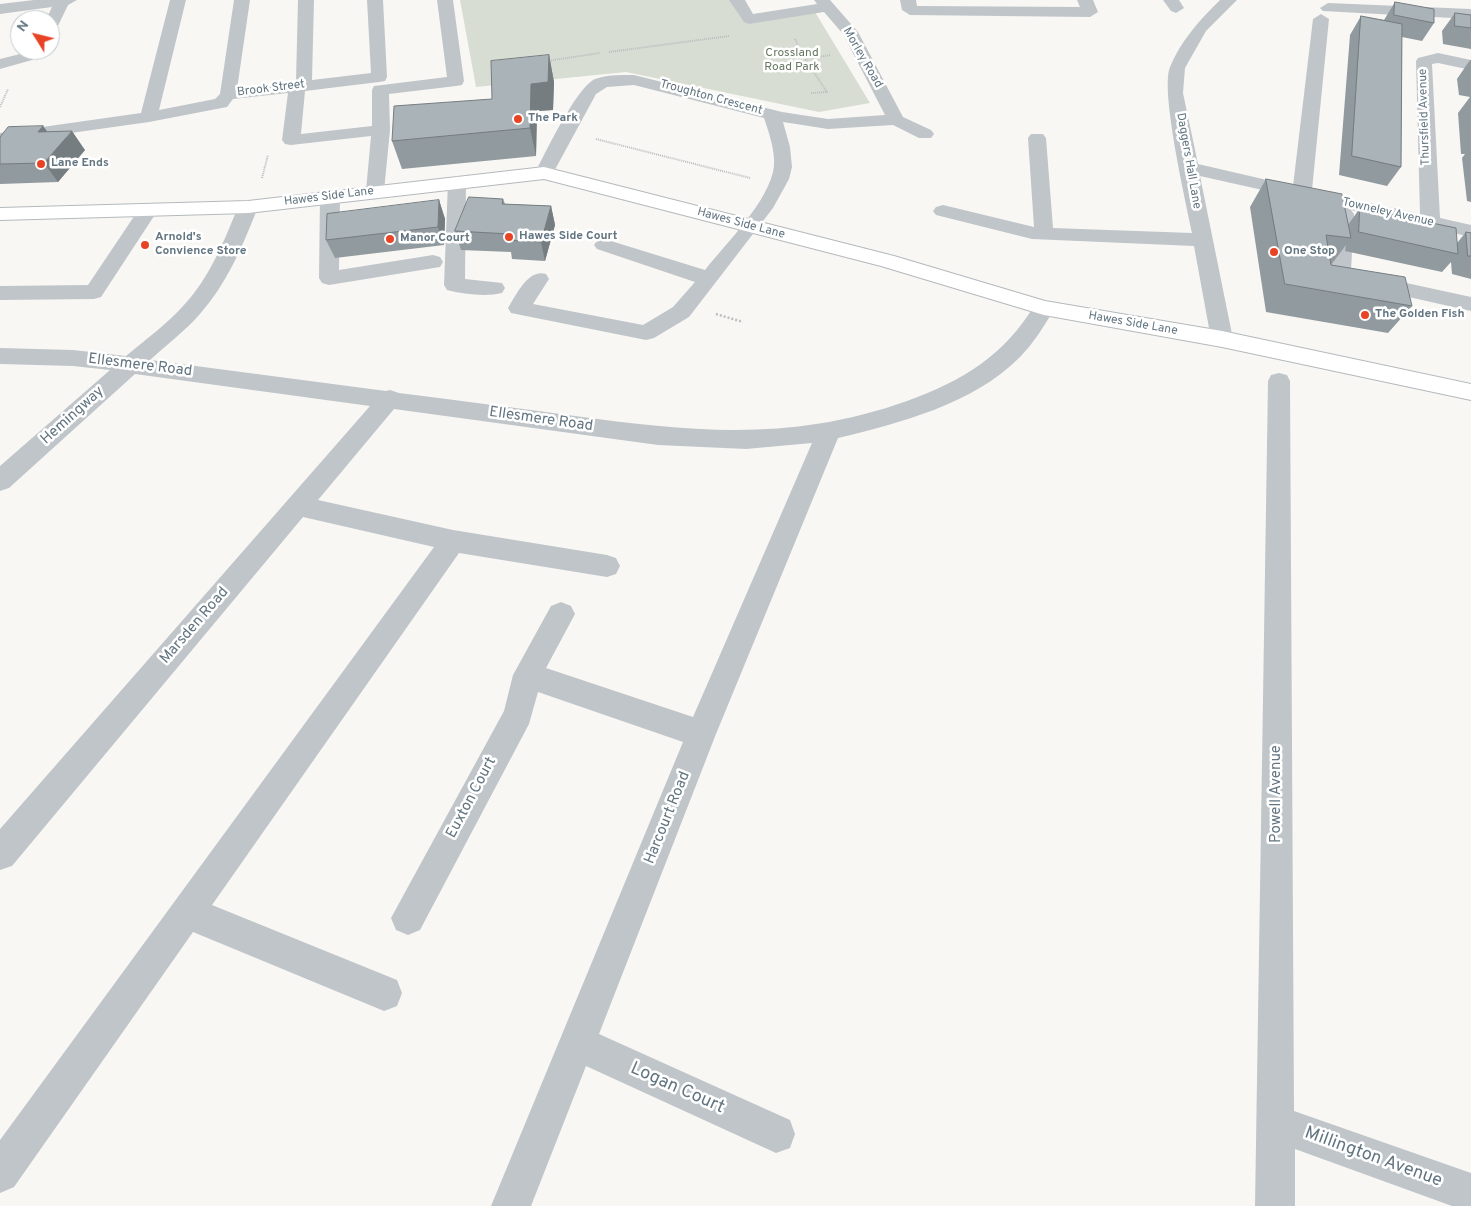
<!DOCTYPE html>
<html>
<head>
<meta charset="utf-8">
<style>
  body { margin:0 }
  #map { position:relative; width:1471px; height:1206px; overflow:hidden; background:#f8f7f4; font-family:Overpass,sans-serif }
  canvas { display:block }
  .north { position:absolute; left:10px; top:10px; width:50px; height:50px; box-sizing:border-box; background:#fff; border:1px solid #c0c8cc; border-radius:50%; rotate:306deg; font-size:14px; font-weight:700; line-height:20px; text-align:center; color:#627580 }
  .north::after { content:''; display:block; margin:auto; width:18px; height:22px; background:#e84324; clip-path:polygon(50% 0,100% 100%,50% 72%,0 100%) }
</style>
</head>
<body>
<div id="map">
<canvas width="1471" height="1206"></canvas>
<div class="north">N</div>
</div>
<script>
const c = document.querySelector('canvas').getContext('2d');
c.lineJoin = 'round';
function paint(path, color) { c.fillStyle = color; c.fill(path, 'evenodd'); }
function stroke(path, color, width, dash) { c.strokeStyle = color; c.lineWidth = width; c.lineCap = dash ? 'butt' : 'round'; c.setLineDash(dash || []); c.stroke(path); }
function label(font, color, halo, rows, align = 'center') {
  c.font = font + ' Overpass,sans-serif'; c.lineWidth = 5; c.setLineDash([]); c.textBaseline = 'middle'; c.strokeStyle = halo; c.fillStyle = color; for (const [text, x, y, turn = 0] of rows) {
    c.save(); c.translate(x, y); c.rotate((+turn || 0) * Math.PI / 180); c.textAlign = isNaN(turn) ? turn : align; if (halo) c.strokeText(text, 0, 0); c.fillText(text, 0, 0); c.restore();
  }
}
const green = new Path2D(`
  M460,0H737L751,22L815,12L870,103L819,112L626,72L476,87Z`);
const pathFar1 = new Path2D(`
  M795,39L805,59
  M609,52L729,36
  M547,61L600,53
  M811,93L827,92L805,59L831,55
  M0,107L8,89
  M596,139L750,178
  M262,178L268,155`);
const path = new Path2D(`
  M716,314L743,322`);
const minor = new Path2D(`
  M34,0H77L68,5L56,30L50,32V20H46L52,7L0,14V4Z
  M170,0H186L159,110L215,99L220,94L234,0H250L237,89L296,81L298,0H314L312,80L371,73L367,0H383L387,77L385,81L379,82L305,91L301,134L372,126V90L374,86L447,77L437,0H453L464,81L462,85L456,86L389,94L390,130L384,191L382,195H368L366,191L371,136L291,145L285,144L282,140L288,93L233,99L227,107L149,122L0,143V133L141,113Z
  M729,0H745L753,14L817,4L814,0H830L858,32L903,117L931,130L934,134L931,138H919L893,125L828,129L783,122L790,147L792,167L789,179L773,208L689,317L654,338L646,340L511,313L508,308C517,294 528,269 546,274L549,279L533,304L643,325L673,307L695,282L597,249L594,245L597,241L604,239L611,241L705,270C726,243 770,201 774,166C775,150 769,133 764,118L634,85L607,87L596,94L551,177H537L535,173C546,152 576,88 595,79C608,74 621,75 634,75L782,112L828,119L885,115L843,34L824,12L749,24L744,22Z
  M900,0H916L917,6L1080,7L1077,0H1093L1098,12L1090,17L910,15L902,10Z
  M1163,0H1179L1184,8L1176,13L1171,11Z
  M1220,0H1237L1206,31L1185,68L1183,93L1198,164L1293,186L1313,19L1321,14L1329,19L1312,190L1420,214L1416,61L1418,58L1438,53L1471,60V70L1438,63L1432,64L1440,218L1471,225V237L1351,210L1354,214L1351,271L1471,297V311L1333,280L1330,275L1334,214L1337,210L1343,208L1200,176L1233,339L1230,344L1222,347L1214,344L1211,339L1194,246L1032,239L936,215L933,211L936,207L943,205L1034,227L1028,138L1031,134H1043L1046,138L1053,228L1192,233C1186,202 1160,91 1170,67C1181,40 1200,20 1220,0Z
  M1328,3L1471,9V19L1323,11L1320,8Z
  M25,50H43L32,60L0,69V59L20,54Z
  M457,176L464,178L466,182L465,279L502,283L505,288L502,293C486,297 463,294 447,290L444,285L448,182L450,178Z
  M330,190L337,192L340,196L339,270L433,255L440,257L443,262L440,267L329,285L322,283L319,278L320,196L323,192Z
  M248,201L255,203L258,207C243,245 227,284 199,315C185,331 166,345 150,360L386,391L390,390L399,393C457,400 516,408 575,416C693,432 792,442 907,401C964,380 1004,356 1036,303L1044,301L1052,303L1055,308C1044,326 1034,343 1019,358C973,404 900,423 838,438L716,734L599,1034L790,1120L795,1134L790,1148L776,1153L586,1066L531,1206H491L683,742L538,692L529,724L420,930L408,935L396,930L391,918L504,711L513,675L551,606L561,602L571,606L575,614L546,668L693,717L812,443L746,449L658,445L394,409L318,500L453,530L607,555L616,558L620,566L616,574L607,577L459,553L212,905L397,980L402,993L397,1006L384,1011L193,932L14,1187L0,1193V1140L434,547L303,517L12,866L0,870V829L370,406L135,374L9,488L0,491V466L110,370L73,366L0,364V348L73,350L126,356C145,340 167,324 184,305C210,277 224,241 238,207L241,203Z
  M148,204L155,206L158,210L101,297L94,299L0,300V286L88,285L141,206Z
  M1279,373L1287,375L1290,381L1294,1111L1471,1173V1206H1452L1295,1149V1206H1255L1268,381L1271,375Z`);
const major = new Path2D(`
  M544,167L894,256L1045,301L1222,331L1471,384V400L1222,347L1044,315L881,266L544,179L248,213L0,220V208L248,201Z`);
const wall = new Path2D(`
  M1395,2L1434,23L1422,41L1402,37L1401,167L1387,186L1339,175L1350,35L1361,16L1384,20Z
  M1455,13L1471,15V49L1443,44L1442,31Z
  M549,55L554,82L553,110L537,111L536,156L402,169L392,141L492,99Z
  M1470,60H1471V202L1467,201L1462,158L1465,154H1461L1458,113L1470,97L1459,95L1457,79Z
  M43,126L47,132L85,150L58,182L0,184V137Z
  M1266,179L1348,225L1360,208L1457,243L1466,232L1471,233V279L1452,274L1451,262L1442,272L1345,251L1346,245L1331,265L1412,306L1388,333L1266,312L1250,207Z
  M503,199L505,204L551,206L555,225L545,261L512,259L511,252L461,250L455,231Z
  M439,200L445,219L444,245L335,258L326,240Z`);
const shadedWall = new Path2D(`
  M549,55L554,82L553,110L537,111L536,156L530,128L531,84Z
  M43,126L57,144L38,132Z
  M72,131L85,150L58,182L44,163Z
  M439,200L445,219L444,245L438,227Z
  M551,206L555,225L545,261L541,242Z`);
const building = new Path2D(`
  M1395,2L1434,9V23L1394,15Z
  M1455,13L1471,15V28L1455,26Z
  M1361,16L1402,24L1401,167L1352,156Z
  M549,55L548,82L531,84L530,128L392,141L394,106L492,99L491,61Z
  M43,126L38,132L72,131L44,163L0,164V137L8,127Z
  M1266,179L1342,194L1351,238L1326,235L1331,265L1405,277L1412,306L1285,284Z
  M469,197L503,199L502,204L551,206L541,242L507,240L510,234L455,231Z
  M439,200L438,227L326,240L327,214Z
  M1360,208L1456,228L1458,254L1359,232Z
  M1466,232L1471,233V256H1468Z`);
const markers = [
  [518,119,5,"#e84324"],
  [41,164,5,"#e84324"],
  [509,237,5,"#e84324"],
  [390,239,5,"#e84324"],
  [145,245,5,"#e84324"],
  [1274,252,5,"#e84324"],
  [1365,315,5,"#e84324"]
];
const farParknames = [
  ["Crossland",792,54],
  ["Road Park",792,68]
];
const farStreetnames = [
  ["Morley Road",862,58,60],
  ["Brook Street",271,89,-7],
  ["Troughton Crescent",711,98,15],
  ["Thursfield Avenue",1425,117,-92],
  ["Daggers Hall Lane",1188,161,80],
  ["Hawes Side Lane",329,197,-7],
  ["Towneley Avenue",1388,213,13],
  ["Hawes Side Lane",741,224,15],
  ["Hawes Side Lane",1133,324,10]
];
const farPoinames = [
  ["The Park",528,119],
  ["Lane Ends",51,164],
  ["Hawes Side Court",519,237],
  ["Arnold's",155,238],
  ["Convience Store",155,252],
  ["Manor Court",400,239],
  ["One Stop",1284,252],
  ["The Golden Fish",1375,315]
];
const streetNames = [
  ["Ellesmere Road",140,366,7],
  ["Hemingway",73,416,-42],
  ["Ellesmere Road",541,420,8],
  ["Marsden Road",195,626,-49],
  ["Powell Avenue",1277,794,-90],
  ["Euxton Court",472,798,-62],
  ["Harcourt Road",668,818,-68]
];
const nearStreetnames = [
  ["Logan Court",677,1089,24],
  ["Millington Avenue",1373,1158,20]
];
paint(green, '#d8ddd3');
stroke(major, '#b4b9bd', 2);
stroke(pathFar1, '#babec0', 2, [1, 1]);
stroke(path, '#babec0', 2.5, [2, 2]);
paint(minor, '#c0c5c9');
paint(major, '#fff');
paint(wall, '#919a9e');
paint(shadedWall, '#767d81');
paint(building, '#a9b3b8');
stroke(building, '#767d81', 1);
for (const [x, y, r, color] of markers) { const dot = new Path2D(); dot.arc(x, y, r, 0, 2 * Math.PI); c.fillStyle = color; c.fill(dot); stroke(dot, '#fff', 2); }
label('12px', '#677861', '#fff', farParknames);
label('12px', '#627580', '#fff', farStreetnames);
label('bold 12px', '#627580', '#fff', farPoinames, 'left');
label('15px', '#627580', '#fff', streetNames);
label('18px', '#627580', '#fff', nearStreetnames);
</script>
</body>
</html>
